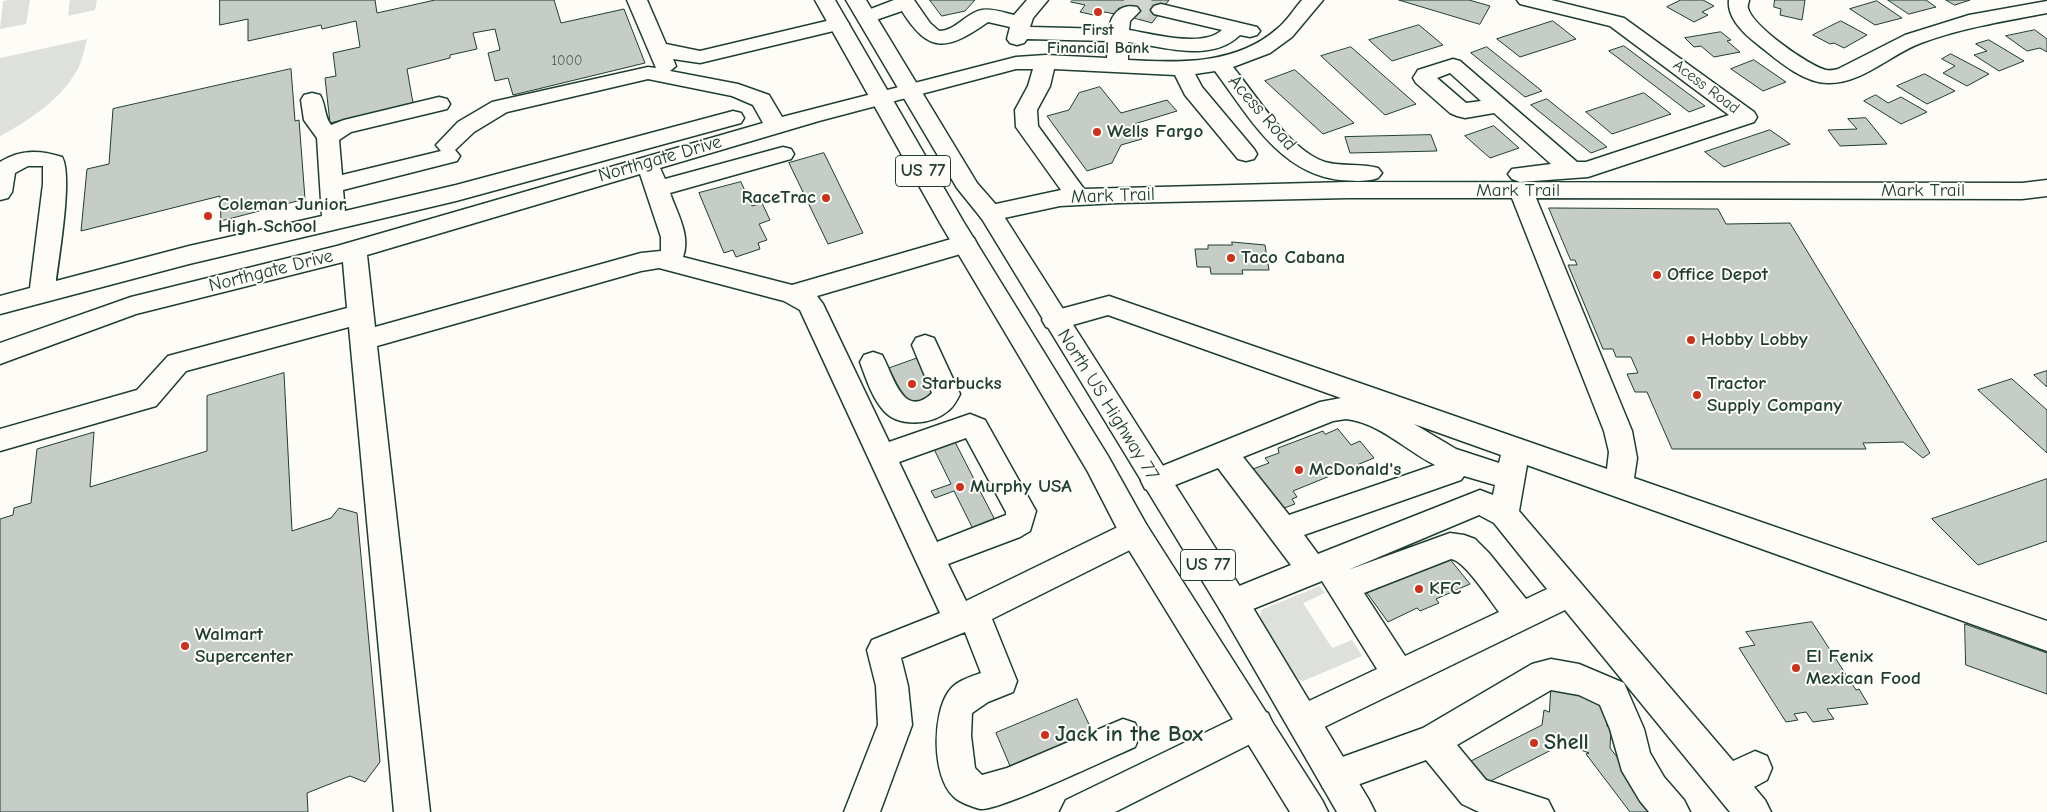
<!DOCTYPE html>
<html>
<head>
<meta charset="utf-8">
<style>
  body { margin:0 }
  canvas { display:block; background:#fdfcf7 }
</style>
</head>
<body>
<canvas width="2047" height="812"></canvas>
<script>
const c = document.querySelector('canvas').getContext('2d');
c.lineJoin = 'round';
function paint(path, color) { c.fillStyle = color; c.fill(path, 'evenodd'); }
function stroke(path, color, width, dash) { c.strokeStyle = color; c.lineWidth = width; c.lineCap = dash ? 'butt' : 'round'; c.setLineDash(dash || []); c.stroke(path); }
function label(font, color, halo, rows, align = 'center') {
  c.font = font + ' "Comic Neue",sans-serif'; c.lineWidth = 4; c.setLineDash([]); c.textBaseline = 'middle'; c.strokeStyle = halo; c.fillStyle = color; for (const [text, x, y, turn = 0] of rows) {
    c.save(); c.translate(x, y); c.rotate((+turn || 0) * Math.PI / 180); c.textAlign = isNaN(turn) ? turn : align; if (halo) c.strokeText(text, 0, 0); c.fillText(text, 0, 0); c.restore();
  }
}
const green = new Path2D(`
  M9,0H30L26,24L0,29L3,1Z
  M70,0H97L95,10L68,16Z
  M87,39C84,50 82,62 76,72C59,101 28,121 0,136V58Z
  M1320,586L1325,593L1303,603L1332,648L1352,640L1362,656L1303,681L1285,673L1259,631L1261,610Z`);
const building = new Path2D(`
  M220,0H375L377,13L435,0H554L561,23L624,9L645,63L513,95L508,78L495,81L488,53L500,50L495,29L473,33L477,49L450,55V58L407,69L413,103L330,123L325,78L336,76L333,53L360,47L356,21L322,29L321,25L248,41V19L220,25Z
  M930,0H975L965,11L942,16Z
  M1073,0H1133L1146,3L1148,0H1169L1152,23L1134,18L1137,13L1119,8L1115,14L1105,12L1098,16L1080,12L1085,5L1071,2Z
  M1399,0H1469L1490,6L1480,24Z
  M1681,0H1703L1714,6L1702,12L1708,15L1694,22L1667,7Z
  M1775,0H1805L1802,20L1780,15L1781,9L1774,7Z
  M1888,0H1926L1936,7L1909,14Z
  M1946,0H1970L1955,5Z
  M1877,1L1902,18L1875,25L1850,9Z
  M1553,21L1576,39L1520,57L1497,39Z
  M1841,21L1867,35L1844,48L1834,43L1830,44L1813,35Z
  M1419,25L1443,45L1392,61L1369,40Z
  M2035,30L2047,39V52L2040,48L2027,51L2006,36Z
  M1721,32L1731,40L1727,41L1740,52L1714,57L1701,46L1694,47L1685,38Z
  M1989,40L2024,61L1999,71L1974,55L1987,51L1976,44Z
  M1624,46L1705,106L1689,112L1609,51Z
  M1351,47L1416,104L1385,115L1321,56Z
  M1487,47L1542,91L1525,97L1471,53Z
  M1951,54L1989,74L1967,86L1943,73L1955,66L1942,59Z
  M1754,60L1786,82L1763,91L1731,69Z
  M291,69L295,121L299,120L305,199L221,221L220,196L81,231L87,169L109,164L113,109Z
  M1295,70L1354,123L1323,134L1265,81Z
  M1925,74L1955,91L1927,104L1897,86Z
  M1100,87L1121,113L1167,100L1177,111L1131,125L1142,139L1121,145L1112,163L1087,171L1047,116L1069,110L1079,93Z
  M1644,93L1671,114L1612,134L1586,112Z
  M1876,95L1888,103L1901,97L1927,112L1901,124L1864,101Z
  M1547,99L1607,147L1591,153L1531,105Z
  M1866,118L1887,144L1840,146L1828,130L1857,129L1848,119Z
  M1494,126L1519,148L1490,158L1465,136Z
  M1770,130L1790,144L1724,167L1705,152Z
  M1431,135L1437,151L1350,153L1345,137Z
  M824,153L863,233L828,244L789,163Z
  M741,182L752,206L762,203L770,220L759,224L767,240L758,243L760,249L736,257L733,250L724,253L699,193Z
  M1549,208L1718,209L1726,224L1790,223L1930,453L1923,458L1903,442L1863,443L1866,449H1672L1647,392H1635L1627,374L1638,373L1631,357H1616L1613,349H1603L1568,265H1577L1575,260H1571Z
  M1232,242L1265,245L1269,270H1242L1243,274H1211L1210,267H1197L1195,249H1208V245H1232Z
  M921,357L936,395L906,406L887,369Z
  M2047,371V387L2034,375Z
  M284,373L292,531L331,518L339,508L357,513L380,762L365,782L350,776L307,793L308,812H0V519L13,515L14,508L31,503L37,449L94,432L90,487L207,451V396Z
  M2012,379L2047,410V453L1978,390Z
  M1338,429L1351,445L1360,441L1374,458L1293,491L1297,497L1292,499L1295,504L1279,510L1253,469L1269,463L1265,458L1279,453L1278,448L1323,431L1325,434Z
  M954,440L997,524L975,533L954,491L935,498L931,491L951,484L933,447Z
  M2047,479V541L1978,565L1932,519Z
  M1449,558L1470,584L1436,599L1439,603L1420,611L1417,608L1388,622L1367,593Z
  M1812,622L1856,690L1859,689L1868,704L1827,709L1834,719L1813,722L1806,712L1794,714L1798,720L1786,722L1739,648L1755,645L1746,632Z
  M1965,624L2047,653V694L1966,665Z
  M1552,676L1609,694L1607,726L1611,728L1610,748L1660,812H1630L1586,754L1589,753L1559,742L1561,745L1477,788L1461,766L1542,725L1544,710L1549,712Z
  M1077,699L1095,737L1013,773L996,733Z`);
const minorTunnel = new Path2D(`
  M1130,11L1137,4L1161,10`);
const minor = new Path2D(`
  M627,0H647L666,44L700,51L839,18L846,20L849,24L846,28L700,63L673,59L676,66L670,71L738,84L769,95L782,117L1016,57L1046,55L1107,58L1108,41L1027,39L1024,43L1017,45L1010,43L1007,39L1010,27L988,22C949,49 930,56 902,11L867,23L860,21L857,17L860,13L894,0H914L930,23L939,31C956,31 967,12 982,10C992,8 1005,13 1014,15L1027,0H1048L1033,18L1030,27L1109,29C1111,14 1121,3 1137,7L1140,11L1130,21L1129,30C1153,34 1203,48 1222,30L1154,14L1151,10L1154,6L1161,4L1257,27L1260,31L1257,35L1250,37L1240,35C1211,63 1165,47 1128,42V60C1179,63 1236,65 1277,29C1287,21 1294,9 1302,0H1323L1292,37L1270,53L1233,67C1256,95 1289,150 1325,162C1342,167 1361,163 1378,168L1382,173L1378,178C1366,182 1353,181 1340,180C1279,173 1248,115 1215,71L1195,74L1202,87L1254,149L1257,154L1254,159L1246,161L1238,159L1185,95L1175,75L1054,69L1050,86L1037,110L1038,126L1084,189L1348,182L2022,183L2047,180V196L2022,199L1536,198L1632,431L1637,458L1634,478L2047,621V651L1527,465L1519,511L1733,761L1755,751L1767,756L1772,768L1767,780L1754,787L1765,800L1771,812H1730L1565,610L1316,731L1304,736L1292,731L1287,720L1292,709L1377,669L1322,581L1233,617L1222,613L1217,603L1222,593L1291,565L1218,468L1155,493L1145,489L1141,481L1145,473L1320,402L1341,398L1108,315L1055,330L1046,327L1042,320L1046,313L1109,296L1607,469L1609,452L1604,431L1512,198H1348L1118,203L1060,206L990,221L982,219L978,213L982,207L1061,190L1016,127L1015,110L1028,86L1033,69H1016L819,121L660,168L665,179L783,147L791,149L794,154L791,159L670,193C677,213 691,236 683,257L792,285L965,235L974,238L977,244L974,250L817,296L823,304L889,442L970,414L985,420L1036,511L1030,531L1020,537L948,564L966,601L1124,524L1135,520L1146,524L1150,533L1146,542L992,619L1017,681L1013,692L988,702L972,713L971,736L975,768L982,775L1007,768L1123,719L1135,723L1140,735L1135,747C1112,757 997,812 980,809C973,807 958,802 953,796C932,776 932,714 949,691C956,681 970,677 981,673L965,632L901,658L908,686L912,725L880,812H844L878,725L876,686L867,650L872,640L940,613L800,310L784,301L659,268L641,271L377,346L430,812H394L349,327L186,371L156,406L0,451V429L137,390L168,356L347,308L343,262L136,314L0,364V343L131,297L337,246L763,123L753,105L732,96L648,79L507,112L474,132L455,150L460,156L457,161L343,190L345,211L456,185L733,111L741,113L744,118L741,123L456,201L189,264L0,314V296L30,288L43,184V166H28L15,173L12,192L8,198L0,200V162C21,149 40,150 62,157C73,175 59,256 56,281L189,246L322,216L317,138L304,120L301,100L304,95L312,93L320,95C326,105 324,116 331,125L344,120L439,97L447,99L450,104L447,109L351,132L339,140L342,175L441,151L436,145L458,122L492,102L648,67L656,68ZM640,174L661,237V251L641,253L375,327L367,255ZM1346,419C1380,423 1405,450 1435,465L1289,515L1243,457L1333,421ZM1414,424L1501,455L1499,463L1456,449ZM966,438L1006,512V515L937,542L899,462ZM1464,476L1495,485L1493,495L1480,490L1318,554L1304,535L1461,480ZM1479,515L1494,523L1547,589L1526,599L1489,553L1475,539L1464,535L1450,533L1348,570ZM1451,559C1465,561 1489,599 1499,612L1405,656L1364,593Z
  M1517,0H1551L1624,18L1754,112L1757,117L1754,122L1588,177L1520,182L1512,179L1508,174L1512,169L1551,164L1494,113L1465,118L1457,116L1450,113L1416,83L1413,78L1418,70L1453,59L1460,61L1577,162H1586L1729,115L1610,26L1520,4ZM1450,73L1481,101L1466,103L1437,78Z
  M1729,0H1749C1749,3 1747,5 1748,8C1752,26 1809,66 1826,70C1830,71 1834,70 1838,69L1905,35L1969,15L2047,1V13C2004,21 1962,28 1921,43C1891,54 1862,84 1828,83C1802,83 1775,58 1756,43C1743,33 1727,17 1729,0Z
  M925,335L934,338L960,394C957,400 954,406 949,410C933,425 899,428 884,411C872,398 866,378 860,362L864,355L873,352L882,355C893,374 903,421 932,393L912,345L916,338Z
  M1551,659L1579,664L1624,683L1644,729L1650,753L1664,777L1684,800L1690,812H1649L1640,801L1622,771L1610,729L1600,705L1579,695L1551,690L1457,745L1486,780L1548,800L1554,812H1479L1462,804L1426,760L1335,793L1323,788L1318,776L1323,764L1423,728L1532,664Z
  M1256,708L1268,713L1273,724L1268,735L1115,812H1060L1066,800Z`);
const major = new Path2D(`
  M815,0H835L963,221L1108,456L1146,524L1322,800L1328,812H1290L1124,542L1088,472L940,223Z
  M846,0H866L977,183L998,207L1244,593L1369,800L1375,812H1337L1222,613L982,219L957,188Z`);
const markers = [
  [1098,12,5,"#c8321e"],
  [1097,132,5,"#c8321e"],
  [826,198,5,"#c8321e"],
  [208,216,5,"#c8321e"],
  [1231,258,5,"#c8321e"],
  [1657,275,5,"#c8321e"],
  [1691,340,5,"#c8321e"],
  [912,384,5,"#c8321e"],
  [1697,395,5,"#c8321e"],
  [1299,470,5,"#c8321e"],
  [960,487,5,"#c8321e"],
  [1419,589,5,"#c8321e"],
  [185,646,5,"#c8321e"],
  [1796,668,5,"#c8321e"],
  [1045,735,5,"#c8321e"],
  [1534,743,5,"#c8321e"]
];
const farNumbernames = [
  ["1000",567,61]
];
const farPoinames = [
  ["First",1098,30],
  ["Financial Bank",1098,48]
];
const farStreetnames = [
  ["Acess Road",1706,87,37]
];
const shields = [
  [923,171,55],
  [1208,565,55]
];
const shieldNames = [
  ["US 77",923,171],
  ["US 77",1208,565]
];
const streetNames = [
  ["Acess Road",1262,113,49],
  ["Northgate Drive",660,159,-16],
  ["Mark Trail",1518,191],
  ["Mark Trail",1923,191],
  ["Mark Trail",1113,196,-2],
  ["Northgate Drive",271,271,-14],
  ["North US Highway 77",1108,405,58]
];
const poiNames = [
  ["Wells Fargo",1107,132],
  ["RaceTrac",816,198,"right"],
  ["Coleman Junior",218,205],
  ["High School",218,227],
  ["Taco Cabana",1241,258],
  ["Office Depot",1667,275],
  ["Hobby Lobby",1701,340],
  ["Starbucks",922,384],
  ["Tractor",1707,384],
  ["Supply Company",1707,406],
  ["McDonald's",1309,470],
  ["Murphy USA",970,487],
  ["KFC",1429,589],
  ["Walmart",195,635],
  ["Supercenter",195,657],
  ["El Fenix",1806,657],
  ["Mexican Food",1806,679]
];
const nearPoinames = [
  ["Jack in the Box",1055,735],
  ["Shell",1544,743]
];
paint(green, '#dde0db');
paint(building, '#c6cdc7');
stroke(building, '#1f3d34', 1);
stroke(minorTunnel, '#d1d6d0', 23, [23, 11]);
stroke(minor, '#1f3d34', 3);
stroke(major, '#1f3d34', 3);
paint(minor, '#fdfcf7');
paint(major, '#fdfcf7');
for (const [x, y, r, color] of markers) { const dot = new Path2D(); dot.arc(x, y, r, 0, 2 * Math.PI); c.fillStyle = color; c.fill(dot); stroke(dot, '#fdfcf7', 2); }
label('14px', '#496159', null, farNumbernames);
label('bold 16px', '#1f3d34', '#fdfcf7', farPoinames);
label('16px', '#1f3d34', '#fdfcf7', farStreetnames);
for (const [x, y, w] of shields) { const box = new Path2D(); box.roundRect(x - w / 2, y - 15.5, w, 31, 4); c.fillStyle = '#fdfcf7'; c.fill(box); stroke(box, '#1f3d34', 1); }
label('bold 18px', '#1f3d34', null, shieldNames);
label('19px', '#1f3d34', '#fdfcf7', streetNames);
label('bold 19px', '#1f3d34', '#fdfcf7', poiNames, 'left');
label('bold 22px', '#1f3d34', '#fdfcf7', nearPoinames, 'left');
</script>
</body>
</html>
